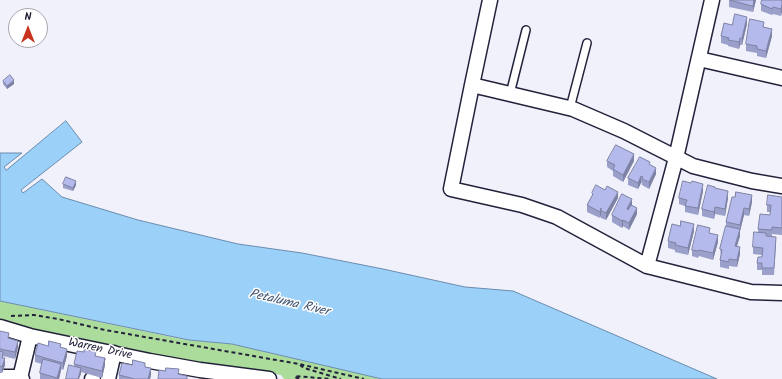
<!DOCTYPE html>
<html>
<head>
<meta charset="utf-8">
<style>
  body { margin:0 }
  #map { position:relative; width:782px; height:379px; overflow:hidden; background:#f0f1fb; font-family:Kalam,sans-serif }
  canvas { display:block }
  .north { position:absolute; left:8px; top:8px; width:40px; height:40px; box-sizing:border-box; background:#fff; border:1px solid #a7a7b1; border-radius:50%; rotate:0deg; font-size:11px; font-weight:700; line-height:16px; text-align:center; color:#22223b }
  .north::after { content:''; display:block; margin:auto; width:14px; height:18px; background:#c8321e; clip-path:polygon(50% 0,100% 100%,50% 72%,0 100%) }
</style>
</head>
<body>
<div id="map">
<canvas width="782" height="379"></canvas>
<div class="north">N</div>
</div>
<script>
const c = document.querySelector('canvas').getContext('2d');
c.lineJoin = 'round';
function paint(path, color) { c.fillStyle = color; c.fill(path, 'evenodd'); }
function stroke(path, color, width, dash) { c.strokeStyle = color; c.lineWidth = width; c.lineCap = dash ? 'butt' : 'round'; c.setLineDash(dash || []); c.stroke(path); }
function label(font, color, halo, rows, align = 'center') {
  c.font = font + ' Kalam,sans-serif'; c.lineWidth = 3; c.setLineDash([]); c.textBaseline = 'middle'; c.strokeStyle = halo; c.fillStyle = color; for (const [text, x, y, turn = 0] of rows) {
    c.save(); c.translate(x, y); c.rotate((+turn || 0) * Math.PI / 180); c.textAlign = isNaN(turn) ? turn : align; if (halo) c.strokeText(text, 0, 0); c.fillText(text, 0, 0); c.restore();
  }
}
const green = new Path2D(`
  M0,301L186,340L232,344L382,379H284L281,375C186,361 92,345 0,320Z`);
const water = new Path2D(`
  M66,121L82,142L21,190L23,193L42,179L62,197L138,220L238,244L302,253L383,269L465,287L513,291L717,379H382L232,344L189,340L0,301V153H22L4,167L6,170Z`);
const path = new Path2D(`
  M11,316L34,315L58,319L105,330L299,364L364,379
  M300,365L304,368L341,379
  M299,379L295,377V376L330,379`);
const lane = new Path2D(`
  M510,94L526,30
  M570,108L587,43`);
const street = new Path2D(`
  M490,0L472,85L451,189L522,205L557,217L647,266L751,292L782,293
  M699,59L782,78
  M472,85L573,109L624,131L693,166L752,181L782,186
  M647,266L676,158L712,0
  M0,327L30,336L150,361L200,370L269,379
  M1,377H14L22,379
  M20,378L30,336
  M92,379H93
  M108,379L114,353`);
const wall = new Path2D(`
  M729,0H756L753,12L729,7Z
  M782,0L781,16L773,14L772,15L761,11V4Z
  M747,24L742,45H740L739,49L728,46V45L721,43V36L732,25Z
  M764,27L772,36L766,58L757,56V53L746,51V44Z
  M3,81L14,84L7,89L3,84Z
  M607,161H634L623,182L613,176V171L607,167Z
  M650,165L656,174L649,189L642,185V183H641L638,189L628,185V178Z
  M63,184L76,185L73,191L63,188Z
  M715,188L728,198L725,216L715,214L714,219L702,216V209Z
  M703,191L698,215L685,212V206L679,204V198Z
  M592,193L618,198L606,220L601,218V215L600,218L587,212V205L592,196Z
  M782,197V235L772,234V237L776,244L774,275H762V270H757V263L762,257V255L753,254V247L758,232V229L770,215L771,212H767V205Z
  M752,202L749,216L744,215L740,231V236L737,246L740,254L737,267L729,266V269L720,267V260L721,256L720,249L726,226V222Z
  M632,205L637,214L629,230L623,226L622,228L612,222V215Z
  M694,231L688,255L675,252V250L668,248V241Z
  M710,233L718,242L713,260L699,256L698,258L692,256V250Z
  M0,331L9,338L18,347L15,359L3,356L5,365L2,373H0Z
  M48,346L61,347L67,356L63,370L61,369L59,379H40V373L42,364L35,362V355Z
  M96,356L105,365L102,378L81,372V374L74,366V364Z
  M132,365L145,367L151,375L150,379H119V375Z`);
const shadedWall = new Path2D(`
  M754,0H756L753,12V6Z
  M782,5V12L781,16V9Z
  M747,17V24L742,45V38Z
  M772,29V36L766,58V51Z
  M740,38V45L739,49V42Z
  M14,80V84L7,89V86Z
  M634,154V161L623,182V175Z
  M656,168V174L649,189V182Z
  M641,176V183L638,189V183Z
  M76,181V185L73,191V188Z
  M703,184V191L698,215V208Z
  M728,191V198L725,216V209Z
  M618,192V198L606,220V213Z
  M752,195V202L749,216V209Z
  M632,199V206L627,216V209Z
  M715,207V214L714,219V212Z
  M601,208V215L600,218V212Z
  M637,208V214L629,230V223Z
  M744,208V215L740,231V236L735,252V246L740,230V225Z
  M623,220V226L622,228V221Z
  M694,224V231L688,255V248Z
  M718,235V242L713,260V253Z
  M740,247V254L737,267V260Z
  M18,341V347L15,359V352Z
  M67,349V356L63,370V363Z
  M5,358V365L2,373V367Z
  M105,358V365L102,378V371Z
  M61,364V371L59,379H57Z
  M81,368V374L79,379H78Z
  M151,368V375L150,379H148Z`);
const building = new Path2D(`
  M730,0H754L753,6Z
  M762,0H782V5L781,9L773,7L772,9L761,4Z
  M735,14L747,17L742,38H740L739,42L728,40L729,38L721,36L724,23L732,25Z
  M750,19L764,22L763,27L772,29L766,51L757,49V46L746,44Z
  M10,75L14,80L7,86L3,81Z
  M616,145L634,154L623,175L613,169L615,165L607,161Z
  M640,157L650,162L649,164L656,168L649,182L642,179L643,177L641,176L638,183L628,178Z
  M66,177L76,181L73,188L63,184Z
  M683,181L691,183L692,181L703,184L698,208L685,206L687,200L679,198Z
  M596,185L605,190L607,186L618,192L606,213L601,211V208L600,212L587,205L593,194L592,193Z
  M708,185L715,187V188L728,191L725,209L715,207L714,212L702,209Z
  M736,192L752,195L749,209L744,208L740,225L726,222L732,197H735Z
  M622,194L632,199L627,209L628,210L631,205L637,208L629,223L623,220L622,221L612,215Z
  M768,195L782,197V228L772,227V230L758,229L760,214L770,215L771,205H767Z
  M681,221L694,224L688,248L675,245L676,243L668,241L672,224L680,226Z
  M698,225L710,228L709,233L718,235L713,253L699,250L698,251L692,250Z
  M726,226L740,229L735,246L740,247L737,260L729,259V262L720,260L722,250L720,249Z
  M754,232L766,233V236L776,237L774,268H762V263H757L758,257H762L763,248L753,247Z
  M0,331L9,333L8,338L18,341L15,352L0,349Z
  M49,341L61,344L60,347L67,349L63,363L35,355L38,343L48,346Z
  M84,349L96,352L95,356L105,358L102,371L74,364L77,351L84,352Z
  M0,351L3,352L2,358H5L2,367L0,366Z
  M43,359L61,364L57,378L40,373Z
  M133,360L145,363V367L151,368L148,379H135L119,375L122,363L132,365Z
  M69,365L81,368L78,379H79H66Z
  M166,368L179,369L178,374L187,376V379H158L159,370L165,371Z`);
const streetNames = [
  ["Warren Drive",100,350,12]
];
const waterNames = [
  ["Petaluma River",289,304,13]
];
paint(green, '#acdc9c');
paint(water, '#9bd1f9');
stroke(water, '#6b8bad', 1);
stroke(lane, '#22223b', 10);
stroke(street, '#22223b', 17);
stroke(path, '#22223b', 2, [4, 3]);
stroke(lane, '#fff', 7);
stroke(street, '#fff', 14);
paint(wall, '#9ba0ca');
paint(shadedWall, '#7e82a4');
paint(building, '#b4baeb');
stroke(building, '#7e82a4', 1);
label('12px', '#22223b', '#fff', streetNames);
label('italic 13px', '#465774', '#fff', waterNames);
</script>
</body>
</html>
